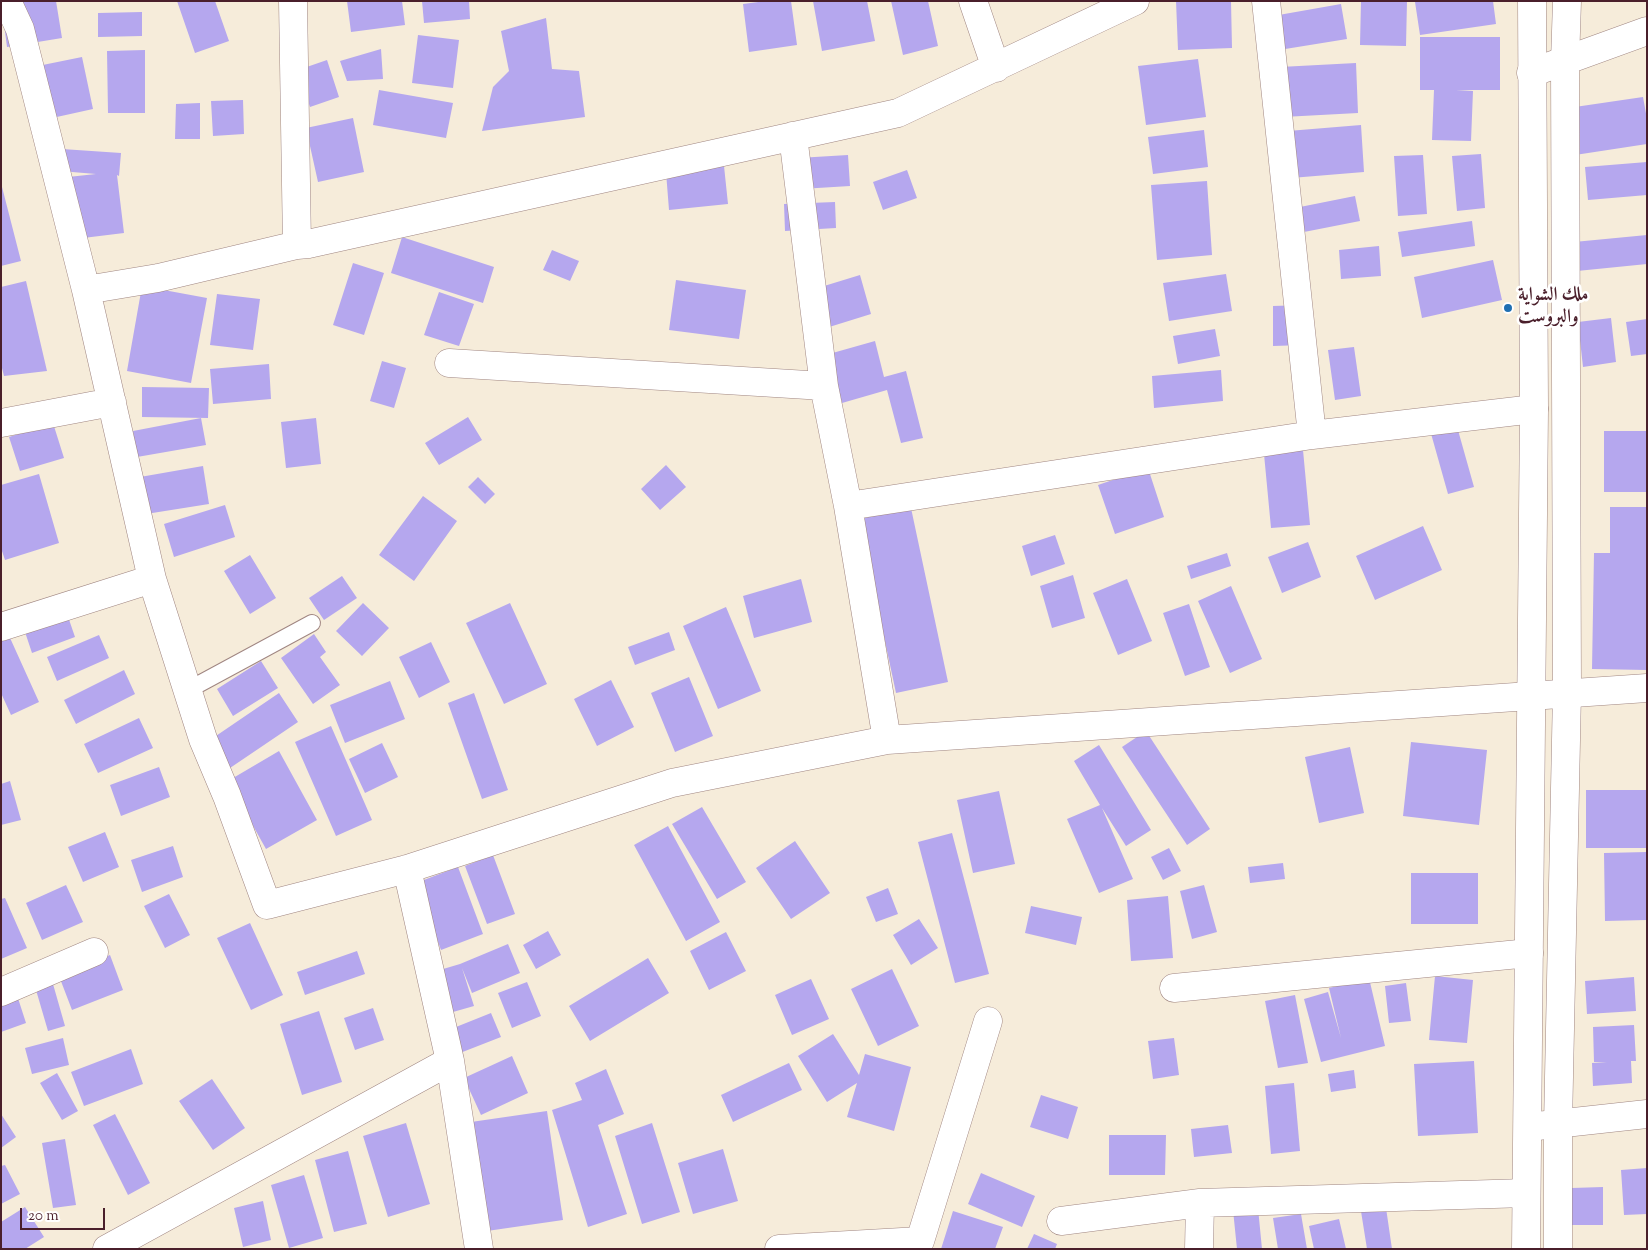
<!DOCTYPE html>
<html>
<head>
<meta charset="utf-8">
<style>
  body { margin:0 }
  #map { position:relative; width:1648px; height:1250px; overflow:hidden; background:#f6ecda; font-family:"Sorts Mill Goudy",serif }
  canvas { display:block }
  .frame { position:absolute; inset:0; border:2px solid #4a1f2b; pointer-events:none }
  .scale { position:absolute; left:20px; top:1208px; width:85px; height:22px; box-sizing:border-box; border:2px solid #4a1f2b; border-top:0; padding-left:6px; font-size:15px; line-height:18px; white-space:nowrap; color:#4a1f2b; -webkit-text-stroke:4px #fff; paint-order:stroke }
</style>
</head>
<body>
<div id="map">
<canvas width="1648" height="1250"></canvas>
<div class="frame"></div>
<div class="scale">20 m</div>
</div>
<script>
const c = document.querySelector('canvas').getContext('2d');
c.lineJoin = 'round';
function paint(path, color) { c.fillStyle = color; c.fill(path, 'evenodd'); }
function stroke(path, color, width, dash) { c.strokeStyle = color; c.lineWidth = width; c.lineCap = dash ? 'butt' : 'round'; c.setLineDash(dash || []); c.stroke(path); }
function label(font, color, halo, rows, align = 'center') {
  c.font = font + ' "Sorts Mill Goudy",Amiri,serif'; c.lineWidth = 5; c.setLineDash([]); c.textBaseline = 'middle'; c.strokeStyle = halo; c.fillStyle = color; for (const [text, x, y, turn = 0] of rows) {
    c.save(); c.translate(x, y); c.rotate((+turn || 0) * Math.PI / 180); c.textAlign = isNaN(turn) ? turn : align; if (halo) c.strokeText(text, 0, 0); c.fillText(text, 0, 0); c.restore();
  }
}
const building = new Path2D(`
  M1,1H56L62,38L7,47Z
  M177,1H215L229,41L195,53Z
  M347,1H402L405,25L351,32Z
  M422,1H469L470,19L424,23Z
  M766,1H791L797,45L749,52L743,4Z
  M813,1H867L875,41L822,51Z
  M891,1H928L938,46L903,55Z
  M1176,1H1231L1232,48L1178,50Z
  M1361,1H1407L1406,46L1360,45Z
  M1423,1H1493L1496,24L1420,35L1415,2Z
  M1341,4L1347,39L1279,50L1273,16Z
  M142,12V36L98,37V13Z
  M546,18L552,69L579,71L585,117L482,131L493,87L509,71L501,31Z
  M418,35L459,40L453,88L412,83Z
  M1420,37H1500V90H1456L1473,91L1471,141L1432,140L1434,90H1420Z
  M381,49L383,79L347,81L340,61Z
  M145,50V113H108L107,51Z
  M82,57L93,109L34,122L23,69Z
  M1198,59L1206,117L1146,125L1138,66Z
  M327,60L339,97L310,107L298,70Z
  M1356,63L1358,113L1283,117L1280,67Z
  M379,90L453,103L446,138L373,125Z
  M1643,97L1647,119V144L1575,155L1568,108Z
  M243,100L244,134L213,136L211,101Z
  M200,103V139H175L176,104Z
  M353,118L364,172L318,182L306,128Z
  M1361,125L1364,172L1291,178L1288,131Z
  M1204,130L1208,167L1153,174L1148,137Z
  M62,149L121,153L119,176L117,175L124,233L75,239L68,177L96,174L60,171Z
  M1481,154L1485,208L1457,211L1452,156Z
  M848,155L850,186L801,189L798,158Z
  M1423,155L1427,214L1398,216L1394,156Z
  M1647,162V195L1588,200L1585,167Z
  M724,166L728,204L669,210L666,172Z
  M907,170L917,198L883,210L873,182Z
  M1207,181L1212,255L1157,260L1151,185Z
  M1,183L21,261L1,266Z
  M1355,196L1360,221L1304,232L1300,207Z
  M835,202L836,228L785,231L784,204Z
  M1472,221L1475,246L1402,257L1398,232Z
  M1647,235V264L1577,271L1574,242Z
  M402,237L494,267L483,303L391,273Z
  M1379,246L1381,276L1341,279L1339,250Z
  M552,250L579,261L570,281L543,270Z
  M1493,260L1502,300L1422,318L1414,277Z
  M353,263L384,273L364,335L333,325Z
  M1226,274L1232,311L1169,321L1163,283Z
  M860,275L871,314L810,333L798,294Z
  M676,280L746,290L739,339L669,330Z
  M26,281L47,371L4,376L1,364V287Z
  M142,286L207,298L191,383L127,371Z
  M439,292L474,304L459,346L424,335Z
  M217,294L260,299L253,350L210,345Z
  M1304,305V345L1273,346V306Z
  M1611,318L1616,362L1583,367L1578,322Z
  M1647,319V354L1631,356L1626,322Z
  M1215,329L1220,356L1178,364L1173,336Z
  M875,341L884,377L906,371L923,438L901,443L887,390L842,403L829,354Z
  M1354,347L1361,396L1335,400L1328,350Z
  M382,361L406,368L394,408L370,401Z
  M269,364L271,399L213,404L210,369Z
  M1221,370L1223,401L1154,408L1152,376Z
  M142,387L209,388L208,418L142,417Z
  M468,417L482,440L439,465L425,443Z
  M201,418L206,445L137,457L133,431Z
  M316,418L321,464L286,468L281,422Z
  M53,423L64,458L20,471L9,437Z
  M1456,423L1474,487L1448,494L1430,430Z
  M1604,431H1647V492H1604Z
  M1303,450L1310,525L1271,528L1264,454Z
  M666,465L686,487L660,510L641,489Z
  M203,466L209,504L146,514L140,477Z
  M1148,468L1164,517L1115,534L1098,485Z
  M39,474L59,543L5,560L1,548V485Z
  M478,477L495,494L485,504L468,487Z
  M423,496L457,521L414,581L379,555Z
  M225,505L235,537L174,557L164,524Z
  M1610,507H1647V670L1592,669L1594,553H1610Z
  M911,508L948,682L896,693L859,519Z
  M1423,526L1442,570L1375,600L1356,556Z
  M1055,535L1065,564L1031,576L1022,546Z
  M1308,542L1321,577L1282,593L1268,557Z
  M1227,553L1231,566L1191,579L1187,566Z
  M250,555L276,598L250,614L224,571Z
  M1073,575L1085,618L1052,628L1040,586Z
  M342,576L357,598L324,620L309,598Z
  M801,579L812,622L754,638L743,596Z
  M1127,579L1152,641L1118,655L1093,593Z
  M1231,586L1262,659L1230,673L1198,601Z
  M363,603L389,628L362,656L336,631Z
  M510,603L547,684L504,704L466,623Z
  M1189,604L1210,667L1185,676L1163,613Z
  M64,605L75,637L32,653L21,620Z
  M726,607L761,691L718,709L683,626Z
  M6,629L39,702L11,715L1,693V631Z
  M669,632L675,650L635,665L628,647Z
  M314,634L326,652L320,657L340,685L313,704L281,658Z
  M99,635L109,658L57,681L47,657Z
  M431,642L450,682L419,698L399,657Z
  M261,661L278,688L233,716L217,689Z
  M124,670L135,694L76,724L64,700Z
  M689,677L713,736L675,752L651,693Z
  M611,680L634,727L597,746L574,699Z
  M390,681L405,719L345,743L330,705Z
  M279,693L298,722L230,768L210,740Z
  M474,693L508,790L482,799L448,703Z
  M139,718L153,748L98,773L84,744Z
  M331,726L372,820L336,836L295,742Z
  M1146,731L1210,829L1187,845L1122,747Z
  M1411,742L1487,750L1479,825L1403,816Z
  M382,743L398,777L365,793L349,759Z
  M1099,745L1151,830L1126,846L1102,808L1133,879L1099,893L1067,819L1100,805L1074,761Z
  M1350,747L1364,813L1319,823L1305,757Z
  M279,751L317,820L266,849L228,781Z
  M159,767L170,797L121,816L110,785Z
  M10,781L21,820L1,825V784Z
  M1586,790H1647V848H1586Z
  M999,791L1015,864L973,873L957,800Z
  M702,807L746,882L717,899L672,824Z
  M668,826L720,922L686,941L634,845Z
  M105,832L119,867L83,882L68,847Z
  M952,833L989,974L955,983L918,842Z
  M795,841L830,893L791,919L756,868Z
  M173,846L183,877L142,892L131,860Z
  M1169,848L1181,871L1163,880L1151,857Z
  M1647,852V920L1605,921L1604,853Z
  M493,855L515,914L487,924L465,866Z
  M1283,863L1285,879L1250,883L1248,867Z
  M458,867L483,934L441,950L416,883Z
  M1411,873H1478V924H1411Z
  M66,885L83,922L42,940L26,903Z
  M1204,885L1217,932L1192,939L1180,891Z
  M888,888L898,914L876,922L866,897Z
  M169,894L190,935L165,948L144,906Z
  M1168,896L1173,958L1131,961L1127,900Z
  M5,898L27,948L1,959V899Z
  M1031,906L1082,917L1076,945L1025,933Z
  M919,919L938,948L911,965L893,935Z
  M250,923L283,995L251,1010L217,938Z
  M548,931L561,955L536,969L523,945Z
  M726,932L746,971L709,990L690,951Z
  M508,944L520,973L472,993L462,968L474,1006L446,1014L433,972L460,964Z
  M357,951L365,974L305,995L297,972Z
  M110,955L123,990L72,1010L59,976Z
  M648,958L669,993L590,1041L569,1006Z
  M892,969L919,1026L878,1046L851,989Z
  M1435,976L1473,980L1467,1043L1429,1040Z
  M1634,977L1636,1011L1587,1014L1585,981Z
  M1369,978L1385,1046L1321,1062L1304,999L1328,992L1341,1038L1329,988Z
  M811,979L829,1019L792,1035L775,995Z
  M527,982L541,1016L512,1028L498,993Z
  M1406,983L1411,1021L1389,1023L1385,986Z
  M53,984L65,1026L48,1031L36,990Z
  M16,992L26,1023L1,1032V997Z
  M1295,995L1308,1063L1278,1068L1265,1001Z
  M373,1008L384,1040L355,1050L344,1018Z
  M319,1011L342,1082L302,1095L280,1024Z
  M491,1013L501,1037L460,1053L451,1029Z
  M1634,1025L1636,1061H1631L1632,1083L1593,1086L1592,1063L1607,1062H1594L1593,1027Z
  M833,1034L859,1075L865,1054L911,1067L894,1131L847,1117L857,1083L827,1102L798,1056Z
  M63,1038L69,1065L32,1074L25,1048Z
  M1174,1038L1179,1075L1153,1079L1148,1041Z
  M131,1049L143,1084L84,1106L71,1072Z
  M512,1056L528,1093L481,1115L464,1078Z
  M1474,1061L1478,1133L1418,1136L1414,1064Z
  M789,1063L802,1090L733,1122L721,1095Z
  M606,1069L624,1114L598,1125L627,1214L588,1227L552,1110L582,1100L575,1083Z
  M1354,1070L1356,1088L1331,1092L1328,1074Z
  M57,1073L78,1111L62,1120L40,1083Z
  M212,1079L245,1128L213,1150L179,1101Z
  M1294,1083L1300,1151L1271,1154L1265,1086Z
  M1041,1095L1078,1107L1068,1139L1030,1127Z
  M547,1111L563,1220L487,1231L471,1122Z
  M1,1114L16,1137L1,1148Z
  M115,1114L150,1183L128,1195L93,1125Z
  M406,1123L430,1204L388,1217L363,1136Z
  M652,1123L680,1212L642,1224L615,1136Z
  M1228,1125L1232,1153L1194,1157L1191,1129Z
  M1109,1135H1166L1165,1175H1109Z
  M65,1139L76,1205L53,1208L42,1143Z
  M723,1149L738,1201L693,1214L678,1163Z
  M348,1151L367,1224L334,1232L315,1160Z
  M5,1165L20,1194L1,1204V1166Z
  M1647,1168V1214L1624,1215L1621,1170Z
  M981,1173L1035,1196L1022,1227L968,1204Z
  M304,1175L323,1238L289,1248L271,1185Z
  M1603,1187V1225H1572V1188Z
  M263,1201L271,1240L243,1247L234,1208Z
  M1385,1201L1392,1249H1367L1360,1205Z
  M25,1207L44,1237L25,1249H1V1222Z
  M1258,1208L1262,1249H1237L1233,1210Z
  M953,1211L1003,1227L995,1249H941Z
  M1301,1214L1307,1249H1278L1273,1218Z
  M1339,1219L1346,1249H1314L1309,1226Z
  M1034,1234L1057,1244L1055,1249H1027Z`);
const lane = new Path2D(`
  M188,690L312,623`);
const street = new Path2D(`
  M7,1L20,29L86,290
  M293,1L297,245
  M973,1L996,68
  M1135,1L898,113L308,244L297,245L158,278L86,290L152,579L203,739L227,796L267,905L407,869L672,783L887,740L1647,688
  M1266,1L1312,435
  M1531,73L1647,31
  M793,136L824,386L848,506L887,740
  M449,363L824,386
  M1,423L112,402
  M848,506L1312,435L1534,409
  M1,627L152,579
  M407,869L450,1061L479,1249
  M1174,988L1529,953
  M1,992L94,952
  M1528,1127L1647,1114
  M1061,1221L1200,1203
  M107,1249L450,1061
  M779,1249L920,1241L988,1021
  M1199,1249L1200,1203L1526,1193`);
const secondary = new Path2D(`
  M1526,1249L1534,409L1532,1
  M1558,1249V1125L1567,692L1565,62L1567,1`);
const markers = [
  [1508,308,5,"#1f6fb2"]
];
const poiNames = [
  ["ملك الشواية",1518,297],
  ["والبروست",1518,319]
];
paint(building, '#b5a7ee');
stroke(lane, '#a08682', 18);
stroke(street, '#a08682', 29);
stroke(secondary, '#a08682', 29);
stroke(lane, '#fff', 16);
stroke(street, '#fff', 28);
stroke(secondary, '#fff', 28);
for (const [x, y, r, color] of markers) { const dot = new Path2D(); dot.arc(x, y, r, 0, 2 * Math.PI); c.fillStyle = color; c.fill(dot); stroke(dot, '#fff', 2); }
label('bold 19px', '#4a1f2b', '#fff', poiNames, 'left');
</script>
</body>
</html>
